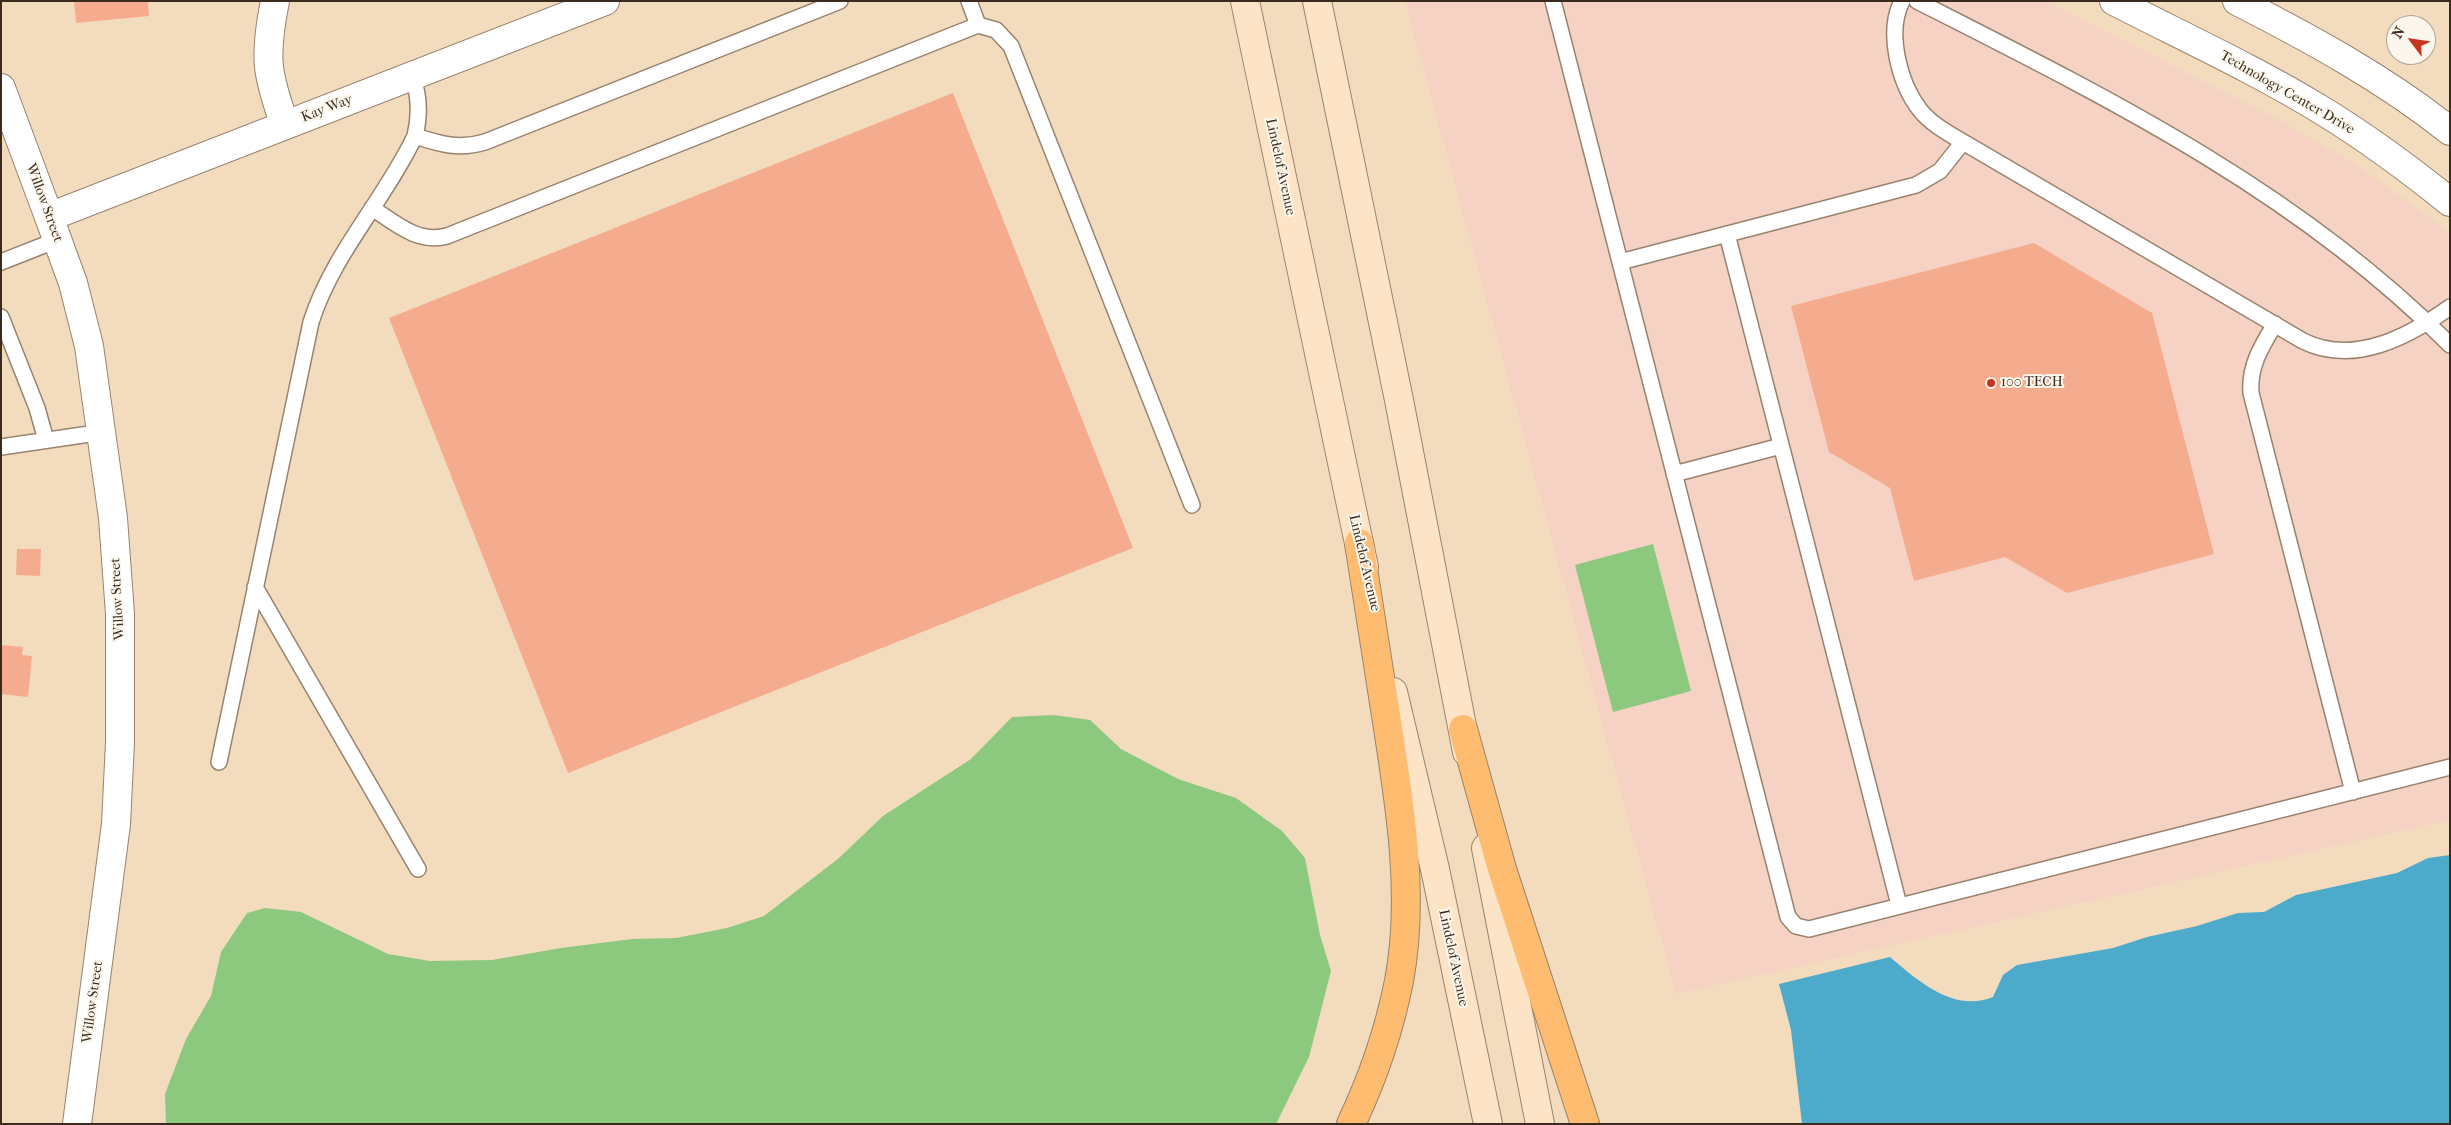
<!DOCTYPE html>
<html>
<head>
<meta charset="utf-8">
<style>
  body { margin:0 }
  #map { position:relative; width:2451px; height:1125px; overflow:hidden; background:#f3dcbe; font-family:"IM FELL French Canon",serif }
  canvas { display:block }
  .frame { position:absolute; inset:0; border:2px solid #3b2a1e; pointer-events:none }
  .north { position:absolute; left:2386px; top:15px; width:50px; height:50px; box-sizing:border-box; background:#fbf7ec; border:1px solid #aea59a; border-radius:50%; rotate:301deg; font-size:14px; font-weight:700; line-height:20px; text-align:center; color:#3b2a1e }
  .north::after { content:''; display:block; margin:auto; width:18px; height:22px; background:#c8321e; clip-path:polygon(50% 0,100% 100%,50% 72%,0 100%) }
</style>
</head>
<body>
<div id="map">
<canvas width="2451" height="1125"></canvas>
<div class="frame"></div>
<div class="north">N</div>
</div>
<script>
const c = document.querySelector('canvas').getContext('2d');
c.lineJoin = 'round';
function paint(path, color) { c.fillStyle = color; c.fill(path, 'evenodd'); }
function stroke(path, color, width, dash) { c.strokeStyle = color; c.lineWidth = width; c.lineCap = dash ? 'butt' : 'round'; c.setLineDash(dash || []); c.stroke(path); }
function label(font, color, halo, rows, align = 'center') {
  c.font = font + ' "IM FELL French Canon",serif'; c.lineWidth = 4; c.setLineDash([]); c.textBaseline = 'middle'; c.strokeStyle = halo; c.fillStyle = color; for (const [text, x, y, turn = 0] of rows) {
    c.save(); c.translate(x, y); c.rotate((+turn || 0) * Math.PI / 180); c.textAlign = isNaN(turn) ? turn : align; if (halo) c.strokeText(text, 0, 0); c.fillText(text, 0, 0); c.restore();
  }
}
const built = new Path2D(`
  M1405,1H2046L2276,118L2358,166L2434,220L2450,234V820L1676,994Z`);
const green = new Path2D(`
  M1653,544L1691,691L1613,712L1575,565Z
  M1054,715L1090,720L1121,749L1178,779L1236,798L1282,831L1305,858L1320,935L1331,971L1309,1057L1276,1124H166L165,1094L186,1039L211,996L221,952L247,913L265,908L301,912L388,954L430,961L492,960L561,948L632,939L676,938L727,928L764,916L839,858L883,816L971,759L1012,717Z`);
const water = new Path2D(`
  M2450,855V1124H1802L1791,1030L1779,984L1890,957C1918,981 1954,1013 1993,997L2003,975L2017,965L2113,948L2147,937L2197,926L2238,913L2264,912L2296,895L2397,873L2428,858Z`);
const building = new Path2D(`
  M74,1H148L149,16L76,23Z
  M953,93L1133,548L568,773L389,318Z
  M2034,243L2152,313L2214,554L2067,593L2005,557L1914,581L1890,488L1829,452L1791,306Z
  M17,549H41L40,576L16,575Z
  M1,645L23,647L22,655L32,656L28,697L1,694Z`);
const service = new Path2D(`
  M969,1L978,25
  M1553,1L1788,917L1796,926L1809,929L2450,767
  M1902,1C1886,32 1899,83 1920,110C1931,124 1948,133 1963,142L2303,341C2354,366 2408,337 2450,307
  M1917,1C2106,97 2299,192 2450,345
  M415,136C440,144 459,150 485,142L840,1
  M372,208C395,223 418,244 447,236L978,25L996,30L1011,46L1192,505
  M1727,234L1899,905
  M1,262L57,240
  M1620,262L1916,185L1940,171L1963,142
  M1,317L37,408L46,440
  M2275,324C2261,347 2249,366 2251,393L2353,792
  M1,447L103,432
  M1674,474L1781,446
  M255,587L418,869
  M219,762L311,322C333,253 384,201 415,136C420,115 420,96 412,76`);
const minor = new Path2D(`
  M275,1C264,56 266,73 285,125
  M2114,1C2184,37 2256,70 2323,111C2367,138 2409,169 2450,202
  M2237,1C2311,39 2385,79 2450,131
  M49,217L73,283L89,346L113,518L120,614V742L116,824L77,1124`);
const tertiary = new Path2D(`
  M1,88L49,217L605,1`);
const secondary = new Path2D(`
  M1245,1L1364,567
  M1317,1L1399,400L1467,752
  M1393,692L1435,869L1488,1124
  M1486,848L1540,1124`);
const motorway = new Path2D(`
  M1463,729L1502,869L1585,1124
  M1351,1124C1373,1078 1389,1031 1399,981C1415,897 1400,805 1387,722C1378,662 1368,603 1359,543`);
const markers = [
  [1991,383,5,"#c8321e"]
];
const streetNames = [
  ["Technology Center Drive",2287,93,30],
  ["Kay Way",327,109,-21],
  ["Lindelof Avenue",1280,167,78],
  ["Willow Street",44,203,70],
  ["Lindelof Avenue",1364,563,77],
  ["Willow Street",118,599,-93],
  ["Lindelof Avenue",1453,958,78],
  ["Willow Street",93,1002,-82]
];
const poiNames = [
  ["100 TECH",2001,383]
];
paint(built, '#f6d2c4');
paint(green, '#8cc87e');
paint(water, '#4daacb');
paint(building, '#f5ac8e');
stroke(service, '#97836e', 18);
stroke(minor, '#97836e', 30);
stroke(tertiary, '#97836e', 30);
stroke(secondary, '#97836e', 30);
stroke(motorway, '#97836e', 30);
stroke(service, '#fff', 15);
stroke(minor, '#fff', 28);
stroke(tertiary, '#fff', 28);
stroke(secondary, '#fee4c6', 28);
stroke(motorway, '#fdbc70', 28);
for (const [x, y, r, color] of markers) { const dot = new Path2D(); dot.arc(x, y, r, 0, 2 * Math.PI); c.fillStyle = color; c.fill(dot); stroke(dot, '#fbf7ec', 2); }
label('14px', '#3b2a1e', '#fbf7ec', streetNames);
label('14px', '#3b2a1e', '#fbf7ec', poiNames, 'left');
</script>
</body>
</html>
